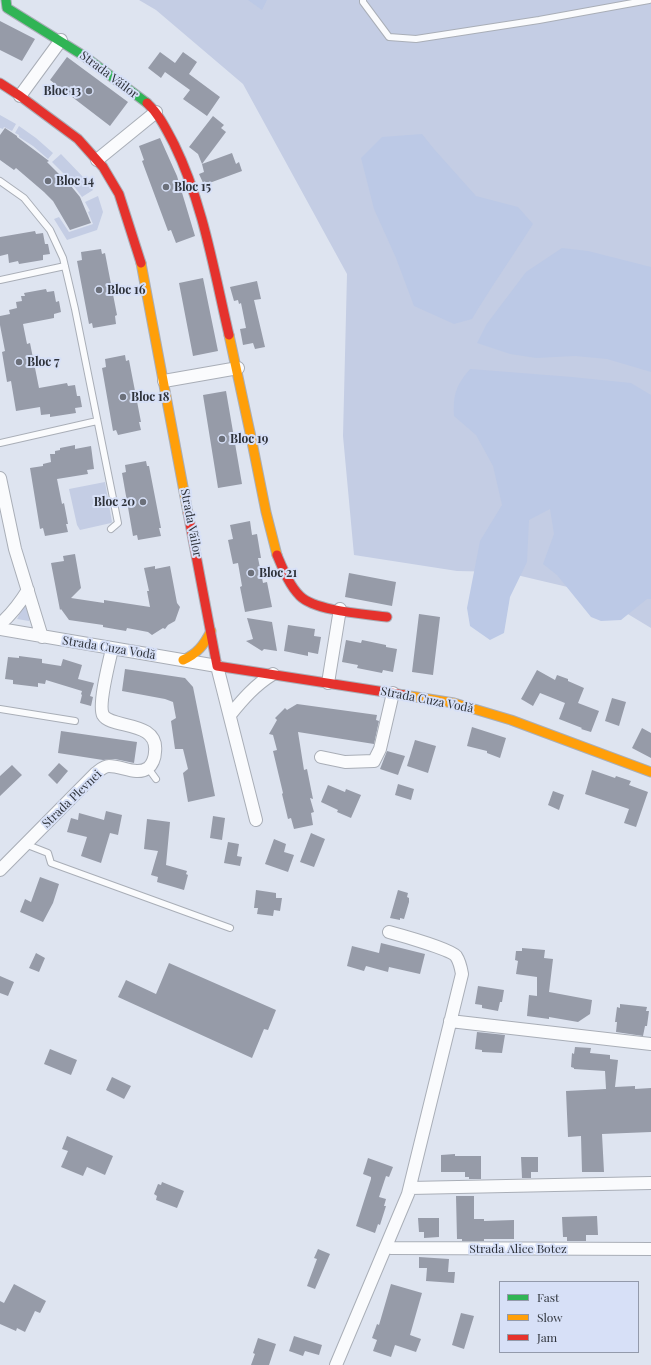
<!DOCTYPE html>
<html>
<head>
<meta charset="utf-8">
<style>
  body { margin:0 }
  #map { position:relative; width:651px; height:1365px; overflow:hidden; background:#dee4f0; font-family:"Playfair Display",serif }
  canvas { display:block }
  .legend { position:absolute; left:499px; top:1281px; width:140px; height:72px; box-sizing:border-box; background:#d7e0f7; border:1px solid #939aab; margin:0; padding:5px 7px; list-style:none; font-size:12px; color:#2e323a }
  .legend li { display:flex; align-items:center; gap:8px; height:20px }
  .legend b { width:20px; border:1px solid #939aab }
</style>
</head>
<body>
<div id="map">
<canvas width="651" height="1365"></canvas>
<ul class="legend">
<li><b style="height:5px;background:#30b455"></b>Fast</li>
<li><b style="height:5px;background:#ff9f0a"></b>Slow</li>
<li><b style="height:5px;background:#e5322d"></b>Jam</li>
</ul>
</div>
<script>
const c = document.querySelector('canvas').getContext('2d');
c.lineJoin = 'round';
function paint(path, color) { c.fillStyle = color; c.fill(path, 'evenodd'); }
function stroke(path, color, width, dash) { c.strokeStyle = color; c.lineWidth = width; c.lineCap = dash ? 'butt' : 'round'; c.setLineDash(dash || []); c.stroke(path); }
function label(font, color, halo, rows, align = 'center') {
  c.font = font + ' "Playfair Display",serif'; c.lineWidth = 4; c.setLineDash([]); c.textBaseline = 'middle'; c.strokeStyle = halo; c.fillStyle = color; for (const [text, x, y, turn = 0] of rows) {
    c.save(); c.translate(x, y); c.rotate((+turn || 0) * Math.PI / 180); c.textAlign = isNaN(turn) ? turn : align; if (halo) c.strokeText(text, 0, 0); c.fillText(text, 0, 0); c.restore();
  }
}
const green = new Path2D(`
  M139,0H651V628L593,593L504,572L457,571L354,555L343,436L347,274L243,84L156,10Z
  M0,115L16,124L12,131L4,127L3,129L0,128Z
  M19,126L36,138L53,153L48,159L33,146L19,137V135L15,133Z
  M61,154L84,178L93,190L82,197L67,177L52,162Z
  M98,196L103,212L97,230L67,240L54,219L59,217L69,232L93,224L88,212L90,211L85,202Z
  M105,482L112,522L111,523L80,530L77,525L69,489Z
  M23,607H26L30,619L29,621L17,619Z`);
const forest = new Path2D(`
  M248,0H267L262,10Z
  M422,134L434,149L476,196L518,207L533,224C513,256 491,287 472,319L454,324L414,306L396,258L374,209L361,158L382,137Z
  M562,248L588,251L651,267V372L607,359L575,356L536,358L510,354L477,343L486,325L526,272Z
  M470,369L572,377L631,383L651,395V599H647L621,620L601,621L591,617L557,575L543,564L554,534L550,509L529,520L527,562L510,597L504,633L490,640L470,626L467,608L480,541L502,505L493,466L476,435L454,416C453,395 456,385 470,369Z`);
const building = new Path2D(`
  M0,21L35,39L22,61L0,50Z
  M160,52L175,63L183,52L197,62L189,74L220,97L207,116L183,99L190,90L165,72L161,78L148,68Z
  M67,57L128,102L110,126L50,80Z
  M213,116L224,125L221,128L226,132L202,164L198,154L189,147Z
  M5,128L17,136V137L49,161L47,162L61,176L68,187L71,186L80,197L91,223L70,230L53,201L44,192L16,168L14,170L0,160V135Z
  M160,138L177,176L195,236L176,243L171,230L168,231L142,161L144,160L139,146Z
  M232,153L236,164L239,162L242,171L204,185L199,174L204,172L202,164Z
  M35,231L36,234L43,233L45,244H48L50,254L43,255V260L19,264L18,261L9,263L8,254L0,256V237Z
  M101,249L102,254L105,253L117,315L115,316L116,324L93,328L92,323L89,324L77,261L82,260L81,252Z
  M203,278L218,351L193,356L179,283Z
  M257,281L261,299L254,300L265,347L255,349L253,343L243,345L240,329L246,328L241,303L239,304L238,300L234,301L230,287Z
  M46,289L47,292L54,291L56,302L59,301L61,312L54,314V318L23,324L27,344L30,343L39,388L67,383L68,386L75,385L77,396H80L82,407L75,408L76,413L50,417V414L41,415L40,407L16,411L11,381L7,382L2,352L5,351L0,325V316L10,314L9,310L17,308L16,302L22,301L21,296H25L24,293Z
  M125,355L126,361L129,360L141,422H139L141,430L118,435L116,430L113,431L102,368L106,367L105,359Z
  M226,391L242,484L218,488L203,395Z
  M75,445V449L91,446L94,469L87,470L88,474L57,479L62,504L64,503L68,524H66L68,532L45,536L43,528L40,529L30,468L43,466V464L51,462L50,454H55V451L60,450V448Z
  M146,461L147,466H149L161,528H159L161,536L138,540L137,535L133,536L122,473L126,472L125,465Z
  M250,521L252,535L257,534L261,558H258L263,583L267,582L272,607L245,612L240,587L242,586L238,563L233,564L228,540L233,539L230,525Z
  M75,554L81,588L71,598L104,603V600L150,607L147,591H149L144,568L155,566V569L170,566L177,603L180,607L175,621L168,625L165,629L163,628L152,635L148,632L127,628L126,631L103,627V625L69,620L61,609L60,610L51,563L64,561L63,556Z
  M349,573L396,582L392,606L345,597Z
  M419,614L440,617L433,675L412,672Z
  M247,618L272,622L277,651L264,649L262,651L246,641L253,639Z
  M288,625L315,629L314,636L321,637L318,654L308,652V656L284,651Z
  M346,640L361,643L362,640L386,645V647L397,649L393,672L383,670L382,673L357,668L358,665L342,662Z
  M19,656L42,659V663L61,666L63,659L82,665L78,679L94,683L90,696L93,697L91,706L80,703L82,695L81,694L82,691L46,680L45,684L38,683V687L13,684V680L5,679L8,657L19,658Z
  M125,669L185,678L193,687L215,796L188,802L183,773L188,769L183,749H175L171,721L176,718L173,702L165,699L122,691Z
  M537,670L555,680L557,675L568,679V681L584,688L578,703L599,711L591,732L581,729L582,728L559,719L565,703L540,693L533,706L521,699Z
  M612,698L626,702L619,726L605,721Z
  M297,704L377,715L376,720L379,721L374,744L298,732L304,770L307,769L313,799L310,798L314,812L311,813L313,825L294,829L291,818L288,819L282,794L283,793L273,751L277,750L273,735L269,734L277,720L275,718L285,708L287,710Z
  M472,727L506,738L500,758L487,753V751L467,746Z
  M642,728L651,733V758L632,748Z
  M61,731L137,742L134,763L115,759L103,760L58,753Z
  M415,740L436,746L428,773L407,766Z
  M387,751L405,756L398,775L380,769Z
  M59,763L68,771L57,784L48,775Z
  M12,765L22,775L0,796V776Z
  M592,770L615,778L616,776L631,781L629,785L648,792L636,827L624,823L629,809L585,794Z
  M398,784L414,789L411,800L395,795Z
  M328,785L345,792L346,789L361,795L351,818L337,812L338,810L321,802Z
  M553,791L564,795L559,810L548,805Z
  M106,811L122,815L118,835L110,833L101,863L81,856L87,837L67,832L71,818L78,820L79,813L104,820Z
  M213,816L225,818L222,840L210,838Z
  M147,819L170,822L166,865L187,871L186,874L188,875L184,890L157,882L158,877L151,875L158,851L144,849Z
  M311,833L325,839L314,867L300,862Z
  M274,839L286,844L284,852L294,855L288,872L265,864Z
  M228,842L239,844L237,856L242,857L240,866L224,863Z
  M40,877L59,884L53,903L43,922L20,912L25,899L31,902Z
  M256,890L276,893V898H282L280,911L274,910L273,916L257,914L258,908H254Z
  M398,890L408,893L407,897L409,898V902L404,919L400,918V920L390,918Z
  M381,943L425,954L420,974L389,967L388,972L366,966L364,971L347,966L352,946L379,953Z
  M522,948L545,950L544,958L553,959L549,992L592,1000L590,1014L578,1022L549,1017V1019L527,1016L529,995L537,996V977L516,974L518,961L515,960L516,951H522Z
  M36,953L45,958L39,972L29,968Z
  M169,963L276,1010L268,1030L264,1029L252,1058L118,997L126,980L156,994Z
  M0,976L14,982L8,996L0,993Z
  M478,986L504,990L502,1002H500L498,1011L482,1008V1005L475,1004Z
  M620,1004L647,1007L646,1011H649L647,1026H645L643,1036L616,1032L617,1022H615L617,1007L620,1008Z
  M477,1032L505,1035L502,1053L482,1052V1050L475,1049Z
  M575,1047L591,1048L590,1053L610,1055V1059L618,1060L615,1087L635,1086V1089L651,1088V1132L602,1134L604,1172H582L581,1136L568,1137L566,1091L606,1089L605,1071L574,1069V1068L571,1067L572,1053L574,1054Z
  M50,1049L77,1060L71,1075L44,1064Z
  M112,1077L131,1086L124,1099L106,1090Z
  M67,1136L113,1156L105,1175L87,1167L83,1176L61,1167L68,1151L62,1149Z
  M455,1154V1156H481V1179H469V1177H465V1172H441V1155Z
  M521,1157H538V1172H531V1178H522Z
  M368,1158L393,1167L389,1177L386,1176L379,1197L386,1199L384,1206H386L380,1225L378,1224L375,1233L356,1226L371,1179V1177L363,1174Z
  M162,1182L184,1191L177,1208L156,1200L157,1196L154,1194L158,1184L161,1185Z
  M456,1196H474V1219H484V1221L514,1220V1239H484V1241H462V1239H457Z
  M597,1216L598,1235H586V1241H567V1237H563L562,1217Z
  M418,1218H439V1237L424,1238V1232H419Z
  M318,1249L330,1254L315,1289L307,1286L317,1259L314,1258Z
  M419,1257L449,1259L448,1272H455L454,1283L426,1281L427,1268H419Z
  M14,1284L46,1301L40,1313L35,1311L25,1332L17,1328L16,1331L0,1324V1301L4,1303Z
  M391,1284L422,1293L410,1335L421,1339L416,1352L395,1345L391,1357L373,1351L377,1340L372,1338L377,1324L379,1325Z
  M461,1313L474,1316L464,1349L452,1345Z
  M294,1336L322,1345L319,1355L305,1351L303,1356L289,1351Z
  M258,1338L276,1344L269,1365H251L255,1354L253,1353Z`);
const lane = new Path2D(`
  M363,0V2L389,37L416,39L539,20L649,0
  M0,181L24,198L50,230L63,258L75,309L118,523L111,529
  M0,280L65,266
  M0,443L97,421
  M0,709L75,721
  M148,768L156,779
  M25,844L48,853L51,863L230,928`);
const street = new Path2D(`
  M20,96L61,40
  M97,160L156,112
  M164,381L238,368
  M0,478L15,549L42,637
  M0,624C12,614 20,603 28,590
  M0,629L217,666L256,820
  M328,683L340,609
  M230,715C243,699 255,685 273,674
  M321,757L345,762L374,761L380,749L393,693
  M0,870L96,773C100,770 104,766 109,766C122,766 137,776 148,768C152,765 155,758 155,752C159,720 111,729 103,715C98,705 109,662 112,649
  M450,1021L651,1044
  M410,1188L651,1183
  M386,1247L392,1248L651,1249
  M336,1365L408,1194L462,974C461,968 460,962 456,956C450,949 400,935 389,932`);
const fast = new Path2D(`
  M6,0L7,8L84,56L147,103`);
const slow = new Path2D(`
  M141,263L188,513
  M229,335L251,437L266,512L277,555
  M183,660C197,654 204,645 211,631
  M404,695L454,703L511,720L651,772`);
const jam = new Path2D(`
  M0,83L20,96L78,139L103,167L119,194L141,263
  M147,103C159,114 166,129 174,144C203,203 214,271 229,335
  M188,513L217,666L404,695
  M277,555C283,569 289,585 300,596C315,611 365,614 387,617`);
const markers = [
  [89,91,4,"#6c707a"],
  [48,181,4,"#6c707a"],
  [166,187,4,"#6c707a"],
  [99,290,4,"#6c707a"],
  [19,362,4,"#6c707a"],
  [123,397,4,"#6c707a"],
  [222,439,4,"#6c707a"],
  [143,502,4,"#6c707a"],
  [251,573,4,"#6c707a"]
];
const streetNames = [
  ["Strada Văilor",109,75,37],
  ["Strada Văilor",191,523,79],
  ["Strada Cuza Vodă",109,648,9],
  ["Strada Cuza Vodă",427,700,11],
  ["Strada Plevnei",72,799,-44],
  ["Strada Alice Botez",518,1249]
];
const poiNames = [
  ["Bloc 13",81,91,"right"],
  ["Bloc 14",56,181],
  ["Bloc 15",174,187],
  ["Bloc 16",107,290],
  ["Bloc 7",27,362],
  ["Bloc 18",131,397],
  ["Bloc 19",230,439],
  ["Bloc 20",135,502,"right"],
  ["Bloc 21",259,573]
];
paint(green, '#c4cde4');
paint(forest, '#bcc9e6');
paint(building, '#969ba8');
stroke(lane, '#a9aeb7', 8);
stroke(street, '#a9aeb7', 14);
stroke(fast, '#a9aeb7', 11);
stroke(slow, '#a9aeb7', 11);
stroke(jam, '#a9aeb7', 11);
stroke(lane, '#fafbfd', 6);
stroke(street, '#fafbfd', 12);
stroke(fast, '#30b455', 9);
stroke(slow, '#ff9f0a', 9);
stroke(jam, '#e5322d', 9);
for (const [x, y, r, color] of markers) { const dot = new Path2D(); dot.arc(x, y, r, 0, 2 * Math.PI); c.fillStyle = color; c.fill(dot); stroke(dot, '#d7e0f7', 1.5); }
label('12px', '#2e323a', '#d7e0f7', streetNames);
label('bold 12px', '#2e323a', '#d7e0f7', poiNames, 'left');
</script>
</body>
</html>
